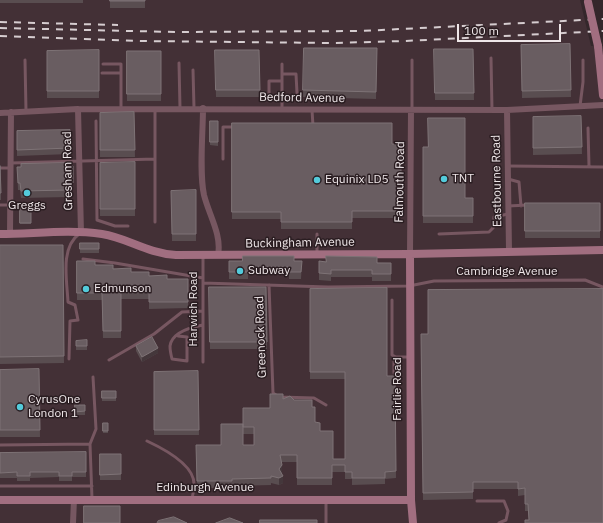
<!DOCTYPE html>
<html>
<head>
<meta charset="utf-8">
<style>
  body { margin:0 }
  #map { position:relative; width:603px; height:523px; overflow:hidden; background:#34272b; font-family:"IBM Plex Sans",sans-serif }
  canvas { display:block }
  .scale { position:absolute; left:457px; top:24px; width:104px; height:18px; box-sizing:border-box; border:2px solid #efe7e9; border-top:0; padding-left:5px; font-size:12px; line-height:14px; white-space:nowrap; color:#efe7e9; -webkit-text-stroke:3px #2a1d21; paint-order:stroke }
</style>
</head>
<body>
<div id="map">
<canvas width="603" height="523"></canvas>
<div class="scale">100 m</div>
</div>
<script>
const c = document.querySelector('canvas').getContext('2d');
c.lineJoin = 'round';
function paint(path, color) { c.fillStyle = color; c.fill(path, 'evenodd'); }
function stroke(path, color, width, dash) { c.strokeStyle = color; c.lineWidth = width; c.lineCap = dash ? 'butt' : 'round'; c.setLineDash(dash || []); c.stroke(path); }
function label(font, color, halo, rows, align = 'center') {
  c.font = font + ' "IBM Plex Sans",sans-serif'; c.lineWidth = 3; c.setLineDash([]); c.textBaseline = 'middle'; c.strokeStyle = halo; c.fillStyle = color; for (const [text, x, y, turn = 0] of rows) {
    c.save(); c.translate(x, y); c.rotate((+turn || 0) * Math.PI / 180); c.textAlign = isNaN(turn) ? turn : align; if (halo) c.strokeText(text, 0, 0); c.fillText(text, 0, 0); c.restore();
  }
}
const built = new Path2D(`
  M0,0H580L591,46H603V523H0Z`);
const lane = new Path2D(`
  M491,58L492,110
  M25,60L26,111
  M412,60V110
  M179,63L180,108
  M103,64H121V109
  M193,70L194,108
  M102,73H121
  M283,74H296L297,93
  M269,94V81H282
  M580,106L583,82V60
  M282,109V64
  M312,110L313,126
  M96,121L97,220L115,226H128
  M588,128L589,166
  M223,159V127H235
  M11,163L155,159
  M508,166L603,167
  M0,168H10
  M508,179L519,182L521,206
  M0,205H10
  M508,206L528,205
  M155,222V109
  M317,234V254
  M439,234L489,232L493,228L494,217L508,214
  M83,259L115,263L203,278
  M203,283L328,287L409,286L434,281L585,280L603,287
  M269,285L273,393L279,397L314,398L326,405
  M392,300V355L396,357H410
  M178,336L187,337V361L172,359C171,355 170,350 170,346C172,332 192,327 203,325
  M69,359L70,321L78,320L75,305L68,302C67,280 60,248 79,234
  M109,360L154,334L182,312L203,311
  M203,362V256
  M394,373V357
  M147,441C162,448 194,464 194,484C195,489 192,495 192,500
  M90,444L96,429L93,377
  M0,445L90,444L92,499
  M0,486H92
  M326,500V523
  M477,501H504L508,511L506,520L499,523`);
const street = new Path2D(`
  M203,108C203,133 199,172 204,195C209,215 222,235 218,255
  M78,109L81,233
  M507,110L509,251
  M0,113L78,109L507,110L603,105
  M10,234L11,112
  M410,254L411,110
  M73,523L74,499`);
const secondary = new Path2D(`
  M598,46L603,95
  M0,234C33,234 69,229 102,234C128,238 146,253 176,255L410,254L603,250
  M410,254L411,500L413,523
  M0,500H411`);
const rail = new Path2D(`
  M0,22L118,25
  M0,28L175,32L361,31L603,19
  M0,36L141,41L332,43L405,41L603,31`);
const secondaryBridge = new Path2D(`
  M588,2L598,46`);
const wall = new Path2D(`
  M0,0H83V3H0Z
  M110,0H145V8H110Z
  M570,44L571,97L522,98L521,45Z
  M304,48H377L376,99L303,97Z
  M434,49H473L474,100H435Z
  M99,50V98H47V51Z
  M215,50H259L260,97H216Z
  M127,51H161V101H127Z
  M134,112L135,157H100V113Z
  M581,116L582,154L533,155V117Z
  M210,121H218V146L210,145Z
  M232,123L392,144H401V218H352V229H281V219H232Z
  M70,130V154L17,156V131Z
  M423,147L465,198H473V223H423Z
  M135,162V216H100V163Z
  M0,166L1,193V200H0Z
  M73,166V190H69V197L21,198L20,190H18L17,167Z
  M171,191L196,234V241H172Z
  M525,203H600V238H525Z
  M20,207H31V224H20Z
  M80,243H99V253H80Z
  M0,245H63L64,363L0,364Z
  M77,261L167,279H188V308L149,309V299H121V338H103L102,300H77Z
  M229,261H302L301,279H289V274H248V279H229Z
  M319,261L391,263V281H372V277H331V281L319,280Z
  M209,287H266L267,349H210Z
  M310,289L387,376H395L396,478L385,479V484L352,485V479H345V472H332V485H297V462H282V472L281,473L283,483L279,485L271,483V485L232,486V488H197L196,452L243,445H254V434H243V408H270L283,399L294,400L312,407L315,422L320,431L333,459H345V379H310Z
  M603,289L529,520L528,511H525V495L518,496V489H473V499L423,500L421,334H428Z
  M87,340V350H76V341Z
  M136,346L158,353L142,362L136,351Z
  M39,369L40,437H0V370Z
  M198,371L199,435H154V372Z
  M102,391H116V401H102Z
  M75,405H85V415H75Z
  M103,423H108V433H103Z
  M86,452V477H72V481H59V477L30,478V481H17V478H0V453Z
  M100,454H121V480H100Z`);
const shadedWall = new Path2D(`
  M158,348V353L142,362V357Z
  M282,465V472L279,476V469Z
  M283,476V483L279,485V478Z`);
const building = new Path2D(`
  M110,0H145V1H110Z
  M570,44L571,90L522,91L521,45Z
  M304,48H377L376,92L303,90Z
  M434,49H473L474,93H435Z
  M99,50V91H47V51Z
  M215,50H259L260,90H216Z
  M127,51H161V94H127Z
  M134,112L135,150H100V113Z
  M581,116L582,147L533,148V117Z
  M428,118H465V198H473V216H423V147H428Z
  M210,121H218V142H210Z
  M232,123H392V144H401V211H352V222H281V212H232Z
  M70,130V148L17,150V131Z
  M135,162V209H100V163Z
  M69,163V166H73V183H69V190L21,191L20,183H18L17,167H21V164Z
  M0,166L1,193H0Z
  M196,190V234H172L171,191Z
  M525,203H600V231H525Z
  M20,207H31V223H20Z
  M80,243H99V249H80Z
  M0,245H63L64,356L0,357Z
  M243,256H294V261H302L301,272H289V267H248V272H229V261H242Z
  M326,256L377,257V263H391V274H372V270H331V274L319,273V261L326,262Z
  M77,261H95V265H113V269L131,268V272H149V276L167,275V279H188V302H149V292L121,293V331H103L102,293H77Z
  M209,287H266L267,342H210Z
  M387,288V376H395L396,471L385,472V478H352V472H345V465H332V478H297V455H280L282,465L279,469L283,476L279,478L271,476V478L232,479V481H197L196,445H221V424H243V445H254V427H243V408H270V394H283V399L290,396L294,400H312V407H315V422L320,423V431H333V459H345V372H310V289Z
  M603,289V523H525V520H529L528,504H525V488L518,489V482H473V492L423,493L421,334H428V290Z
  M152,337L158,348L142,357L136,346Z
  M87,340V346H76V341Z
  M39,369L40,430H0V370Z
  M198,371L199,430H154V372Z
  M102,391H116V398H102Z
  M75,405H85V411L75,412Z
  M103,423H108V431H103Z
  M86,452V472H72V476H59V472H30V476H17V472L0,473V453Z
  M100,454H121V474L100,475Z
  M84,506H120V523H84Z
  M174,517L187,523H157L158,521Z
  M230,518L243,523H216Z
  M260,520H317V523H260Z`);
const markers = [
  [444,179,4,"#53cbdb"],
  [317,180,4,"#53cbdb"],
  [27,193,4,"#53cbdb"],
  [240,271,4,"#53cbdb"],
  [86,289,4,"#53cbdb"],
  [20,407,4,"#53cbdb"]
];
const streetNames = [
  ["Bedford Avenue",302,98,1],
  ["Gresham Road",68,171,-91],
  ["Eastbourne Road",497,181,-91],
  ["Falmouth Road",400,182,-89],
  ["Buckingham Avenue",300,243,-1],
  ["Cambridge Avenue",507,272],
  ["Harwich Road",194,309,-90],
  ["Greenock Road",261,337,-92],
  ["Fairlie Road",398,389,-90],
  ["Edinburgh Avenue",205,488]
];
const poiNames = [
  ["TNT",452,179],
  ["Equinix LD5",325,180],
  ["Greggs",27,206,"center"],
  ["Subway",248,271],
  ["Edmunson",94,289],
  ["CyrusOne",28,400],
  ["London 1",28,414]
];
paint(built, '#433036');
stroke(lane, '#775761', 3);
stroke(street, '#775761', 6);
stroke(secondary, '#a16e80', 8);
stroke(rail, '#d6cdd0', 2, [7, 7]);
stroke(secondaryBridge, '#a16e80', 8);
paint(wall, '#594d50');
paint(shadedWall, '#44373b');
paint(building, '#695d61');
stroke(building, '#7e7376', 1);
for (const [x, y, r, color] of markers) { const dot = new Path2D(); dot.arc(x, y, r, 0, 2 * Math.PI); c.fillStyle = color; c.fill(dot); stroke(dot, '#2a1d21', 1.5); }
label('12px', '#efe7e9', '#2a1d21', streetNames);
label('12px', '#efe7e9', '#2a1d21', poiNames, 'left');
</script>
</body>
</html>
